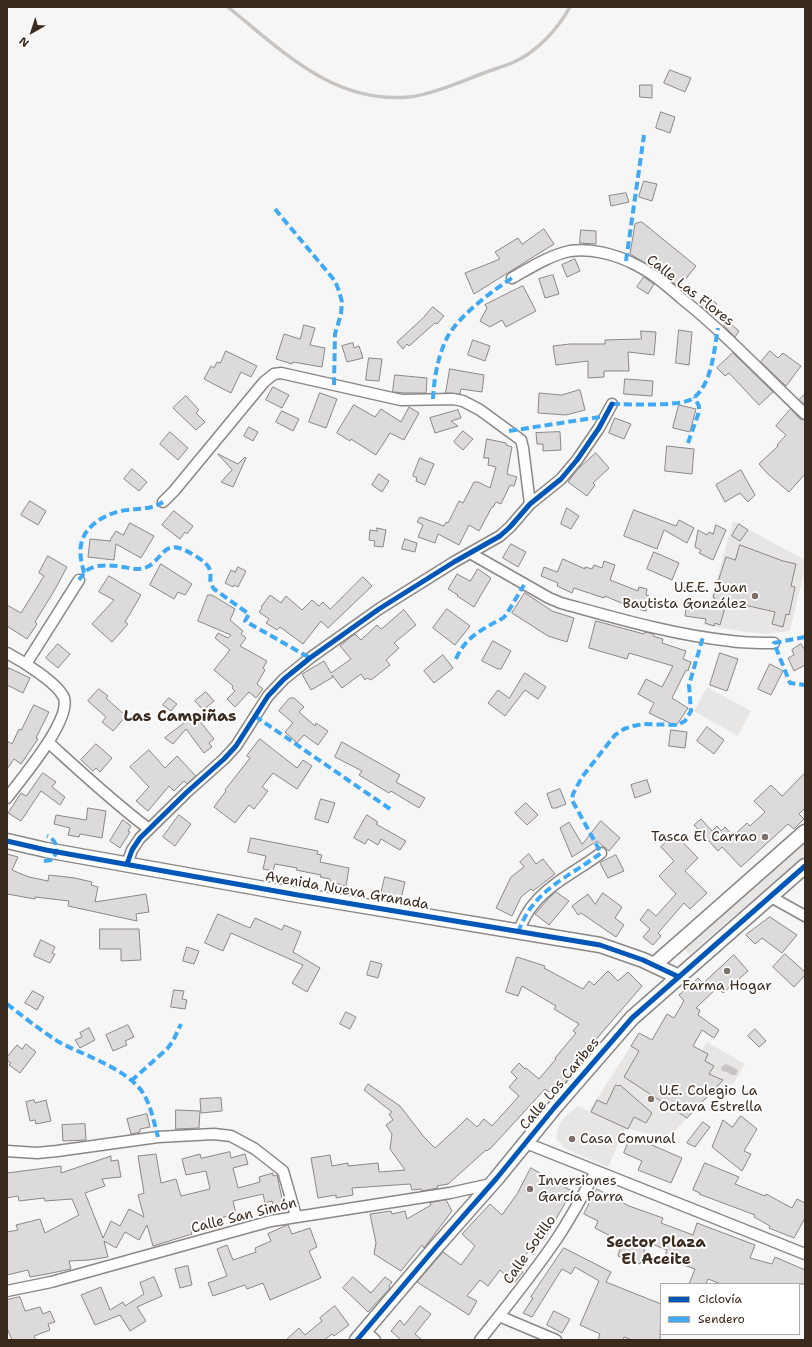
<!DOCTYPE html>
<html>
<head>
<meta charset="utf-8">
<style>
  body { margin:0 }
  #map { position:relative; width:812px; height:1347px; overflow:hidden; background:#f7f6f6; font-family:"Shantell Sans",sans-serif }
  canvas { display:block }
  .frame { position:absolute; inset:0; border:8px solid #3b2a1e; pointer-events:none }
  .legend { position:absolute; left:660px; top:1283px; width:140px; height:52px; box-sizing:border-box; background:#fff; border:1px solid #b1aaa5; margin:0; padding:5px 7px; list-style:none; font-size:12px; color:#3b2a1e }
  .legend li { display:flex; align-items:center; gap:8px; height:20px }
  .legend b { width:20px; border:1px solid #b1aaa5 }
  .north { position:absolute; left:12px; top:12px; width:40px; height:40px; -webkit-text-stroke:3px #fff; paint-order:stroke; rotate:219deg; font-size:11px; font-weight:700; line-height:16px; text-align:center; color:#3b2a1e }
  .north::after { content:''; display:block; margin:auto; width:14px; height:18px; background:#3b2a1e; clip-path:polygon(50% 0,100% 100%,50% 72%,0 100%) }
</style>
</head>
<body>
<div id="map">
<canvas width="812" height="1347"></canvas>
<div class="frame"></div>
<ul class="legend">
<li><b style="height:5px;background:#0057b8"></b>Ciclovía</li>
<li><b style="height:5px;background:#3fa9f5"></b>Sendero</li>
</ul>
<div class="north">N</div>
</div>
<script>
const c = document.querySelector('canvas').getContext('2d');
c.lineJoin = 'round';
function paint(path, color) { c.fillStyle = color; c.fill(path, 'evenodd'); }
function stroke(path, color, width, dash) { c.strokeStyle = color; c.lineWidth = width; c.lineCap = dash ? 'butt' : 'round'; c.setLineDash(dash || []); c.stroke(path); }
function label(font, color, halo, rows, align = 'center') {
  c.font = font + ' "Shantell Sans",sans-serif'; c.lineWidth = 4; c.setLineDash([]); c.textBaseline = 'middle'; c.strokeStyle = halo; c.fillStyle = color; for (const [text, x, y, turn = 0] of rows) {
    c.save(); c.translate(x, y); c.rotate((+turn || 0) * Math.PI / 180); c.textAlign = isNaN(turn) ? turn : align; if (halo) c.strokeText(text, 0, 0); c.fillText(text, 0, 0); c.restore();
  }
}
const built = new Path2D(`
  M733,521L805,560V568L790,631L764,634L746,632L704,625Z
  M707,1042L745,1064L733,1084L716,1088L668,1138L628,1129L589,1111L631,1046L686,1076Z`);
const green = new Path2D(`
  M738,604L766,612L762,630L734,622Z
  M707,687L751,711L738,736L694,711Z
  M805,841V856L691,953L689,954L685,950L686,947Z
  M577,1106L626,1128L608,1167L566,1149L557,1140C554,1125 567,1115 577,1106Z`);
const water = new Path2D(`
  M726,1064L738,1070L736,1075H732L727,1072L722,1071L721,1067Z`);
const stream = new Path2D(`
  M228,7C282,51 334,104 409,97C430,95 460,82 481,74C491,70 502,67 512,63C537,52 557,30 570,7`);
const building = new Path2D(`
  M670,70L691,78L685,92L664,83Z
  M640,85H652V98L640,97Z
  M661,112L675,117L670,133L656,128Z
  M644,181L657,184L652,201L639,197Z
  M626,193L629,202L611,206L609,196Z
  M642,222L696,266L679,287L655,269L630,254L635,224Z
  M544,229L554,244L474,294L465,273L500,259L495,252L518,238L522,244Z
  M581,230L596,231V244L580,243Z
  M575,259L580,271L567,277L562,265Z
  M553,275L559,294L545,298L539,279Z
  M644,277L654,284L648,294L637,287Z
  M523,286L536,311L506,327L502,320L490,327L480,321L487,308L485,305Z
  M706,295L717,304L709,313L698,304Z
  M433,307L444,316L437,324L435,323L409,346L407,344L403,349L397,342L423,318Z
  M727,321L739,331L735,337L724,326Z
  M304,325L315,328L310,345L325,348L322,367L293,362L292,364L276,359L284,334L300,339Z
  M679,330L692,332L689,365L676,363Z
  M641,331L656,332L654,355L628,352L629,371H604V377L588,378V361L556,365L553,346L570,344H605V340L641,339Z
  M473,340L490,346L485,361L468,355Z
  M353,343L354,348L359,346L363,358L347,362L342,346Z
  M226,351L257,366L251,377L241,372L231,393L204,379L211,366L214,368L217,362L220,363Z
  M770,351L778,358L783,353L801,366L786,386L761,362Z
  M733,353L773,392L759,405L729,373L725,376L717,368Z
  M369,358L382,359L379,381L366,380Z
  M450,369L484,375L482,392L461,389L460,394L446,393Z
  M395,375L427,378L426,393H406L393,392Z
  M625,379L653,381L652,396L624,394Z
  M273,387L289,395L282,408L266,400Z
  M580,390L585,410L566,415L538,413L539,393L561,395Z
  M320,393L337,399L326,428L309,422Z
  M805,394V405L799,400Z
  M186,396L199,410L196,413L205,422L196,430L173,408Z
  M354,405L375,417L381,409L401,422L409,407L419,413L404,440L390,433L376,455L351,439L350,441L337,433Z
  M679,405L696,409L690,432L673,428Z
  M791,409L800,419L805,420V474L789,492L768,474L759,464L778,446L777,445L786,435L776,426Z
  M458,410L461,418L451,421L458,426L435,433L430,418Z
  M282,411L299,419L293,431L276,422Z
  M615,418L631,424L624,439L609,433Z
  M249,427L258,432L253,441L244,436Z
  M463,431L473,439L463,450L454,442Z
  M170,432L188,448L178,460L160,444Z
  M560,432L561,450L543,451V444H537L536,433Z
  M487,439L506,443V445L512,447L507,474L517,477L514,486L510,485L501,504L496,502L493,507H492L479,531L469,525L459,545L438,534L435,543L418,537L423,525L417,522L420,517L444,526L446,522L448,523L459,501L463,503L474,482H478L490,488L496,467L488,465L489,458H484Z
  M667,446L694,449L692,474L665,471Z
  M596,453L609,468L593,483L595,485L587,496L568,482L577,470Z
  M218,454L238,464L245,457L246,458L233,487L221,482L232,470Z
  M420,458L434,464L425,485L416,481L417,478L413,476Z
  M132,469L147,482L139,491L124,479Z
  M741,470L755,495L748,502L740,493L725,502L716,485Z
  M379,474L389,481L382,492L372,485Z
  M30,501L46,511L38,525L21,515Z
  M567,508L579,516L571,529L561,524Z
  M634,510L676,526L679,520L694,528L687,543L664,530L657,549L624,536Z
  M174,511L193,526L187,534L185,532L180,539L162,525Z
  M130,523L154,536L141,558L116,544L114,560L88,557L90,539L111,541L110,540L116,531L123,535Z
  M739,524L748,530L740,541L732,536Z
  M716,525L726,530L713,560L699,553L701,550L695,547L698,530L707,535L709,532L713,534Z
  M377,528L386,530L383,547L374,546L375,541L369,540L370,530L377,531Z
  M405,539L417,543L415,552L402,549Z
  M511,544L526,552L518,567L503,558Z
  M740,545L783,561L796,564L791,586L795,587L789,615L786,614L783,627L772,624L775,612L727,601L720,625L715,623L714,626L705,623L706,619L685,616L687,600L713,606L715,598L713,597L726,557L735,560Z
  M654,552L679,563L672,580L647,569Z
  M48,556L67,567L54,591L35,622L37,624L27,639L7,626V605L21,613L44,576L39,573Z
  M563,559L585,569V567L592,569L594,565L602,568L604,561L615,565L610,580L638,591L639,587L647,589L646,595L649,596L646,611L633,608L605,596L604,598L574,588L572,593L557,586L558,583L541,576L544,567L557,572Z
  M161,564L192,584L185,595L178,592L174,599L150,585Z
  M238,567L246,571L238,587L234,585L233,587L225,583L231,570L235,572Z
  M478,569L491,578L474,607L457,596L458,595L448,589L457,574L470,581Z
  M109,576L141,595L125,622L128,624L112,642L92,624L114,600L99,592Z
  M363,577L372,586L328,628L321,621L303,644L280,627L277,630L266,623L269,619L259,612L262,608L261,607L270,595L281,603L286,596L302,610L312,600L319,606L323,602L330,609Z
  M525,593L552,611L574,618L567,642L548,636L512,613Z
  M208,595H212L235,609L230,620L243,631L241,634L246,638L240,646L267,661L263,668L265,670L257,684L263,689L256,698L249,692L235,707L227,699L235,691L232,688L233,686L214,670L230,650L215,638L218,633L228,638L231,635L198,621Z
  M447,609L470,626L455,645L433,628Z
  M404,610L416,625L394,643L399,648L386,660L390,665L371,680L367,678L365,680L361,674L342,688L332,675L333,677L311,690L302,674L324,661L331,673L351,659L340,646L348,639L355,634L361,640L377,625L381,629Z
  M596,621L644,634L645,632L654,634L653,636L663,639L662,643L686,651L683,659L691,662L688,671L686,670L672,698L688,708L676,726L649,713L654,703L638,694L646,679L662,687L673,666L629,653L627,659L589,648Z
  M493,641L511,651L501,669H498L482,661Z
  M58,644L70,654L58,668L46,658Z
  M801,644L805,650V665L794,671L788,658L794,655L792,650Z
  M720,653L738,659L727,691L710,685Z
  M443,655L453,668L434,683L424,671Z
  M770,664L783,671L771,695L758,689Z
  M9,668L30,678L23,693L7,685V673Z
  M525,673L546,687L538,699L525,690L505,716L488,703L498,690L509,698Z
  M99,689L108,696L106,698L126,716L113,731L102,722L106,717L88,701Z
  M206,692L214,701L203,710L195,701Z
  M169,698L177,704L171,711L163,705Z
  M290,698H294L304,707L299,712L315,726L316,723L328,731L318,745L304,735L297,743L285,732L293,723L279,711Z
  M34,705L49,712L36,738L38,739L21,764L14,759L7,769V741L12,744L19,729L21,730Z
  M195,715L214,739L209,743L212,747L204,753L186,729L173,744L165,738Z
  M707,727L724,740L714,754L697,741Z
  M671,730L687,732L685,748L669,746Z
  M260,739L297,768L303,760L312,766L297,789L273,773L262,787L268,791L254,809L249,805L235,823L214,807L226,791L225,790L250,758L247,756Z
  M342,742L400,775L396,782L425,798L419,808L391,791L389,793L359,775L362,771L335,757Z
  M96,744L112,758L100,772L96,768L93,771L81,760Z
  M149,750L165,768L177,756L196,776L187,784L184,781L174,791L169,786L148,811L136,801L149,787L130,767Z
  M43,773L56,782L52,787L65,797L60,805L41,791L21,821L8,813L21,793L26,796Z
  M805,773V808L799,814L804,819L794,829L788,824L741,867L722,847L718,851L694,825L701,819L712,831L717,826L721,831L725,827L733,836L747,823L750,826L765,812L754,801L771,785L782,796Z
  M647,780L651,792L635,798L631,785Z
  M560,789L566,804L556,808H552L547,794Z
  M321,799L335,803L328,823L315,819Z
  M526,803L538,815L527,825L515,813Z
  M88,808L106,811L102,838L80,834L79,837L68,835L70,828L54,824L56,815L86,820Z
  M179,815L191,824L175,846L163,837Z
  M367,815L378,822L376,824L406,841L400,850L381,839L378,845L368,839L365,844L354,838Z
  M123,820L131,826L128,831L130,832L120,848L110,841Z
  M601,821L620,838L609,851L597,841L572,857L560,828L569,822L582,844Z
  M675,834L698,858L685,871L707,893L690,909L684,903L658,933L661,936L653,945L643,937L650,929L640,920L648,909L656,916L676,894L659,876L674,861L661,847Z
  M251,838L318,851L317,854L322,855L320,862L349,868L346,886L330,882V879L320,877L321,875L296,870L297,868L275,864L273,871L263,869L266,856L248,852Z
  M7,854L18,857L12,870L29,877L48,881L49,875L75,878L92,882L91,885L98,887L95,902L146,894L149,912L136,914L137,921L68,906L69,901L35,897V899L7,894Z
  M529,854L536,864L543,859L555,874L533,891L531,889L521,897L512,916L496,908L511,877L524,867L520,862Z
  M616,855L624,871L608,878L600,863Z
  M385,877L405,882L401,899L381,894Z
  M556,892L569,901L549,925L535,914L548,899Z
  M603,893L622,907L615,918L624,925L616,937L581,913L578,915L572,906L588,894L595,904Z
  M218,914L250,928L255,918L282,930L284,925L301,932L293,952L320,968L307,992L292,983L303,965L231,933L223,951L205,943Z
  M770,917L797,935L782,953L762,938L755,944L746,935Z
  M100,929H139L141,960L121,961V949H100Z
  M41,940L55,947L52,953L55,954L50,963L34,956Z
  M187,947L199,951L194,964L183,961Z
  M785,954L805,972V975L794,987L773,967Z
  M734,955L748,971L723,993L718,987L696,1008L700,1010L698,1015L719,1030L714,1038L702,1030L693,1046L708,1054L705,1061L714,1066L709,1074L723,1080L687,1118L624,1077L639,1051L631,1046L639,1033L652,1040L667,1014L674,1018L684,1001L679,995L698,978L703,983Z
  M517,957L545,966L544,968L583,989L589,981L594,985L608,971L618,981L628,972L642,986L586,1051L587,1052L570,1072L573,1074L558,1090L554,1087L549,1092L545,1089L490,1149H489L487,1151L486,1150L448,1184L437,1186L438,1188L422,1191L421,1189L412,1190L410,1184L352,1188L353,1195L336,1198V1195L318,1198L311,1158L330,1155L332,1166L348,1163V1166L378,1163L379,1172L405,1170L390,1149L392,1134L386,1125L393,1120L389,1114L392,1112L364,1090L368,1084L400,1106L424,1137L435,1148L459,1126L467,1118L477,1127L484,1119L492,1126L519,1096L509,1087L517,1078L511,1072L519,1063L525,1069L526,1068L539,1079L556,1059L555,1058L576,1033L573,1031L579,1024L554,1009L556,1006L522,986L518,996L506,992Z
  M371,961L382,964L378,978L367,975Z
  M174,990L184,991L182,999L187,1000L185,1009L171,1007Z
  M33,991L44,997L37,1010L25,1003Z
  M346,1012L356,1017L350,1029L340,1024Z
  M128,1025L134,1037L125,1041L127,1045L113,1051L106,1035Z
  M89,1028L95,1040L80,1048L75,1040L82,1037L80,1033Z
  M755,1029L766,1041L759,1047L748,1036Z
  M26,1044L36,1052L20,1073L9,1065L11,1063L7,1060V1057L17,1045L22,1049Z
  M616,1085L619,1086L620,1085L652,1113L646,1123L634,1117L628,1129L591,1112L597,1100L606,1104Z
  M221,1098L222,1111L201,1113L200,1099Z
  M34,1100L35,1103L46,1100L51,1121L36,1124L35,1120L30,1121L26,1102Z
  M176,1110L200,1111L199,1128L176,1129Z
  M147,1114L150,1127L140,1129V1132L131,1134L127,1119Z
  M741,1116L757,1129L744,1151L751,1154L742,1171L712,1147L723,1120L732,1127Z
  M703,1122L710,1127L695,1147L687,1143Z
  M85,1124L86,1140L63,1141L62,1125Z
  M631,1136L682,1158L671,1183L638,1170L642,1161L624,1153Z
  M230,1152L231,1158L245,1154L248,1164L233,1168L238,1188L260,1182L259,1177L273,1173V1176L277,1175L283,1203L273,1205L272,1201L265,1203L263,1194L233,1201L236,1214L190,1226L192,1234L153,1246L147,1225L139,1240L125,1232L116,1248L104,1241L108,1257L89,1260L69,1261L71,1269L47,1274L30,1277L28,1270L7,1275V1232L18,1230L16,1225L40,1219L45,1233L79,1215L72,1199L45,1201L44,1198L19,1201L18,1196L7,1198V1173L61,1166V1173L111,1156V1161L118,1160L121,1177L102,1179L105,1186L85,1193L103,1238L111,1221L120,1226L129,1209L144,1217L138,1195L144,1193L138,1156L156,1154L161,1183L176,1179L181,1196L210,1189L206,1171L186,1175L182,1159L200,1154L201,1158Z
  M705,1163L739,1177L735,1184L765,1196L766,1194L792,1208L797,1199L805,1203V1218L794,1238L769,1228L770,1226L754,1217L755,1215L699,1194L700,1193L693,1190Z
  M531,1168L572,1191L544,1240L542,1239L533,1255L529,1251L516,1266L523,1272L514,1283L500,1270L488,1286L480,1280L467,1296L477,1301L469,1315L417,1282L443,1252L461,1265L475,1246L462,1234L490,1204L502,1215L517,1194Z
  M597,1189L629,1206L663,1218L661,1223L693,1235L697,1223L755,1245L750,1258L772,1264L775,1257L805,1270V1284H721L708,1279L706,1284H689L695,1269L664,1258L667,1250L647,1242L640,1264L618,1256L622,1242L595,1228L598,1221L584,1214Z
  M446,1200L452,1211L424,1248L422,1245L401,1271L374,1254L376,1243L370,1214L391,1211L392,1214L405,1211L407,1219L431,1205L430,1203Z
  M288,1225L292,1234L310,1228L317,1247L309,1251L321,1278L270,1300L263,1283L247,1289L245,1285L213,1296L208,1283L227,1276L217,1249L227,1245L233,1260L256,1252L255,1248L271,1241L268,1234Z
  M564,1248L611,1272L606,1282L661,1304L660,1340H632L624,1337L623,1340H598L600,1334L580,1325L599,1281L575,1267L571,1274L562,1269L532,1317L523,1313L533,1298L531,1297Z
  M188,1266L192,1285L180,1288L175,1269Z
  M154,1277L162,1296L137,1307L146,1321L130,1331L120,1315L95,1325L81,1295L101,1287L110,1310L123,1302L125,1306L144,1294L140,1283Z
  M353,1277L371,1293L385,1277L392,1282L389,1286L390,1288L368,1312L343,1288Z
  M20,1297L25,1311L40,1307L43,1314L50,1311L55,1322L48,1324L50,1330L34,1336L36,1340H12L7,1328V1300Z
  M335,1306L349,1325L334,1336L332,1334L324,1340H286L299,1328L305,1335L322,1321L320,1318Z
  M420,1306L431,1314L415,1334L422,1340H401L391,1331L400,1320L404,1325Z
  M554,1311L570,1319L562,1333L547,1325Z`);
const street = new Path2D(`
  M512,278C530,268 550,255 570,251C590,248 614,254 632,263C650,271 666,285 681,298C725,333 764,375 805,414
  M163,502L174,491L264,382L274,374L281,373L401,400L453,399L463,401L480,410L521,440L523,448L530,504
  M470,553L549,598L561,603C616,618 673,635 731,641C745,643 760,643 774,643
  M7,653C22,661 58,683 64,698C71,721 21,779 7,798
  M26,664L79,580
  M48,742C81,772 113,802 149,829
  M127,864L132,850L140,838L187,792L224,759L236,746L268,696L284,679L310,658L379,609L454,562L500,536L510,527L530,504L561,479L577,460L599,428L612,404
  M771,897L805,916
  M518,932C522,923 526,913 533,905C550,883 579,870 601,853
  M526,1143L805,1254
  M7,1151L37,1153L57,1151L158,1137L214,1134L231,1136L255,1149L283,1171L296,1216
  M7,1291L51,1282L271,1221L450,1193L491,1184
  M499,1316L556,1340
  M365,1331L375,1340
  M480,1340C507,1306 534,1273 558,1237C572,1216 584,1193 596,1171`);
const secondary = new Path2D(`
  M7,841L46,850L298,895L600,945L643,960L679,977
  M654,965L805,832
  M357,1340L436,1247L496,1179L554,1108L632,1018L805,866`);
const quiet = new Path2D(`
  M275,209L335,281L339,291L342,302L341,314L335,334L334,385
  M626,261L644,135
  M433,399C434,379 438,354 448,336C460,315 492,291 512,278
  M612,404C628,404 679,407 692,399C712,386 714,350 718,328
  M509,431L606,416
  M688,443L699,412V406L694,397
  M84,573C82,564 79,554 81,545C84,525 108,512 127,510C142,508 150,510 163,502
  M79,580C82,576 85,571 89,569C100,563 117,566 129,568C135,569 141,570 147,567C159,562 164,543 179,548C187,550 206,561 209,568C213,576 207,579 214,589L249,614L245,621L310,658
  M805,637L774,643L790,683L805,685
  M456,659C465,637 483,629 503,618L506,615L524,585
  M255,716L393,811
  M44,861L51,860C60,853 58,840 47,836
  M518,932C522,923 526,913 533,905C550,883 579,870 601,853L572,800L573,794L582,777L615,735L624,729L633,726L644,724L677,725L685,721L691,711L689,685L703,637
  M7,1004C24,1017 41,1031 59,1042C85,1056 126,1068 143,1093C151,1106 154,1122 158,1137
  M131,1081L167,1049L173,1041L181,1024`);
const cycleway = new Path2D(`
  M7,841L46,850L298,895L600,945L643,960L679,977
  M127,864L132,850L140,838L187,792L224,759L236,746L268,696L284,679L310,658L379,609L454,562L500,536L510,527L530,504L561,479L577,460L599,428L612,404
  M357,1340L436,1247L496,1179L554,1108L632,1018L805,866`);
const markers = [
  [755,596,4,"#7d716a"],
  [765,837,4,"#7d716a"],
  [727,971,4,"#7d716a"],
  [651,1099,4,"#7d716a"],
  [572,1139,4,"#7d716a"],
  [530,1189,4,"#7d716a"]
];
const streetNames = [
  ["Calle Las Flores",690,291,38],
  ["Avenida Nueva Granada",347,891,10],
  ["Calle Los Caribes",560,1084,-50],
  ["Calle San Simón",244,1216,-14],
  ["Calle Sotillo",530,1250,-55]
];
const poiNames = [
  ["U.E.E. Juan",747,588,"right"],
  ["Bautista González",747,604,"right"],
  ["Tasca El Carrao",757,837,"right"],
  ["Farma Hogar",727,986,"center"],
  ["U.E. Colegio La",659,1091],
  ["Octava Estrella",659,1107],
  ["Casa Comunal",580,1139],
  ["Inversiones",538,1181],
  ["García Parra",538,1197]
];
const neighbourhoodNames = [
  ["Sector Plaza",656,1243],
  ["El Aceite",656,1260]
];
const quarterNames = [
  ["Las Campiñas",180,717]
];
paint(built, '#e8e6e5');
paint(green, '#e8e6e4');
paint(water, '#c8c4c1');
stroke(stream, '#c8c4c1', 3.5);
paint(building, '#dcdada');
stroke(building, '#8b8784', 1);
stroke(street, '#8b8784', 13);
stroke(secondary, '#8b8784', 17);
stroke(street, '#fefefe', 10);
stroke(secondary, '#fefefe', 14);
stroke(quiet, '#3fa9f5', 4, [8, 4]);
stroke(cycleway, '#0057b8', 5);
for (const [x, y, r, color] of markers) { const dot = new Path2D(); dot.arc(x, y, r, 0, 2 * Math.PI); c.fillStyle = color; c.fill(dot); stroke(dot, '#fff', 1.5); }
label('14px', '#3b2a1e', '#fff', streetNames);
label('14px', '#3b2a1e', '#fff', poiNames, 'left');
label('bold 15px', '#3b2a1e', '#fff', neighbourhoodNames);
label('bold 16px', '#3b2a1e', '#fff', quarterNames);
</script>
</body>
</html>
